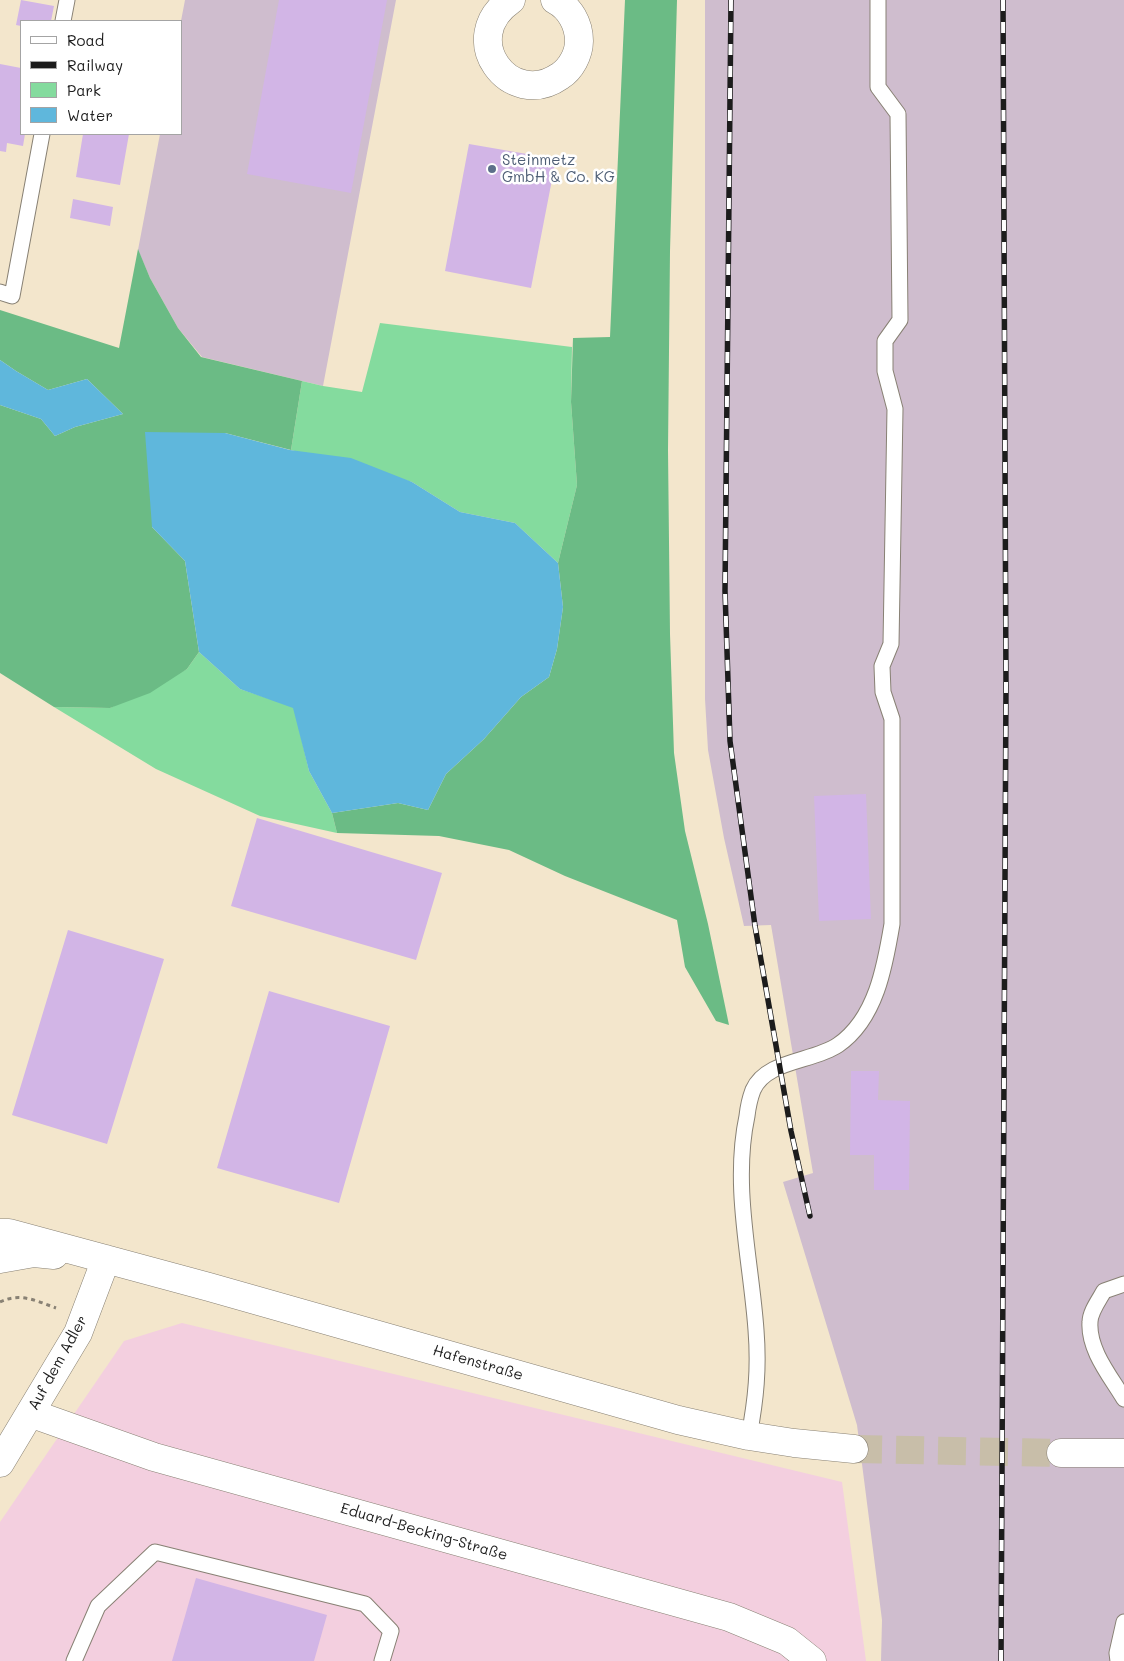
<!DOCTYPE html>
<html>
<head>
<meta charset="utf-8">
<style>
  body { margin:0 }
  #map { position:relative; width:1124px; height:1661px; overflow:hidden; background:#f3e6cc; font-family:Mali,sans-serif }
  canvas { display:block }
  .legend { position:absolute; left:20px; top:20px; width:162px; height:115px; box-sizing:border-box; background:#fff; border:1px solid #a4a4a4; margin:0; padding:6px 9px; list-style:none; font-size:15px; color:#1c1c1c }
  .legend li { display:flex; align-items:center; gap:10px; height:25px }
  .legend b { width:25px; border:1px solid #a4a4a4 }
</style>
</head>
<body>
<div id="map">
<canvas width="1124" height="1661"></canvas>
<ul class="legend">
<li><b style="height:6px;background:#fff"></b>Road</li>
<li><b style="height:6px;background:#1c1c1c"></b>Railway</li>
<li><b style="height:14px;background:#84db9e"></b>Park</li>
<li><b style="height:14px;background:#5fb7dc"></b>Water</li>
</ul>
</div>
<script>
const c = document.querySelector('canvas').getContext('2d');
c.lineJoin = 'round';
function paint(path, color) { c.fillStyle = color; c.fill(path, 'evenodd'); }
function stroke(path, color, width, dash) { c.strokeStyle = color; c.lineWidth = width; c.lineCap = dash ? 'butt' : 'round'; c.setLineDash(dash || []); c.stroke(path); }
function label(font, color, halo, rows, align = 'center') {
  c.font = font + ' Mali,sans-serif'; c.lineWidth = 5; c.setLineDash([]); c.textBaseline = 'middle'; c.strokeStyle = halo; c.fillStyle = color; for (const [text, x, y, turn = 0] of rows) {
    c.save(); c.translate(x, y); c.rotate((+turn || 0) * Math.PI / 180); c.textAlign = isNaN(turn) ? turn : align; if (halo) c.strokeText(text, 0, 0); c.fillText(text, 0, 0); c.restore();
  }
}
const built = new Path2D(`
  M182,1323L842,1482L866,1661H0V1522L124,1341Z`);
const industrial = new Path2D(`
  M185,0H396L323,386L202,357L178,328L150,278L138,250L160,134H181V21Z
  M705,0H1124V1661H881L882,1620L857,1425L783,1182L813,1173L771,925L744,926L724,838L708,750L705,699Z`);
const green = new Path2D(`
  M380,323L572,347L571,402L577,485L558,563L515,523L460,512L412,482L291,450L302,381L323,386L362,392Z
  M199,652L240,689L294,707L309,771L332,813L337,833L260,816L156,769L54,707L110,708L187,669Z`);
const forest = new Path2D(`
  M625,0H677L670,251L668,450L670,634L674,753L685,831L708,924L729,1025L716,1021L685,967L677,920L565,876L509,850L439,836L337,833L332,813L398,803L428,810L446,774L484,739L521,697L549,677L557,649L563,607L558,563L577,485L571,402L573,338L610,337Z
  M138,249L150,278L178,328L201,357L302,381L291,450L225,433L152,527L185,561L199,652L187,669L150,693L110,708L54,707L0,673V405L41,419L55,436L75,427L123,414L87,379L48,390L16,371L0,360V310L119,348Z`);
const water = new Path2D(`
  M0,360L16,371L48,390L87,379L123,414L75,427L55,436L41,419L0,405Z
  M145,432L225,433L290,450L351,458L412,482L460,512L515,523L558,563L563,607L557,649L549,677L521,697L484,739L446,774L428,810L398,803L332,813L309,771L293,708L240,689L199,652L185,561L152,527Z`);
const building = new Path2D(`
  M21,0L54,6L51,21H21V26L16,25Z
  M279,0H387L351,193L247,174Z
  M0,64L21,68V134H25L23,146L7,143L6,152L0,151Z
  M83,134H129L120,185L76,177Z
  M469,144L556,159L531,288L445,271Z
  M73,199L113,207L110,226L70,218Z
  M866,794L871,919L819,921L814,796Z
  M257,818L442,873L416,960L231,906Z
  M68,930L164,959L107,1144L12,1115Z
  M269,991L390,1026L339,1203L217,1168Z
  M851,1071H879L878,1100L910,1101L909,1190H874V1155H850Z
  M196,1578L327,1615L314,1661H172Z`);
const streetTunnel = new Path2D(`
  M854,1449L1061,1453`);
const path = new Path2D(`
  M0,1302C20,1292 37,1301 56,1308`);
const lane = new Path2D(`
  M63,21L67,0
  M0,292L12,296L42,134
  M1124,1284L1104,1291C1099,1300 1090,1312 1090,1322C1088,1350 1111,1377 1124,1399
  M749,1436C756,1399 759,1368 756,1330C751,1260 732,1186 747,1116C748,1107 750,1098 753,1090C766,1060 813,1062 838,1045C876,1019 885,966 892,924V719L883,692L882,666L891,644L895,409L885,371V341L900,320L898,114L878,87V0
  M74,1661L98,1606L155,1552L365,1604L391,1631L382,1661
  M1118,1661L1117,1653L1124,1622`);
const street = new Path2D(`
  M511,0C456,38 510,111 560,76C571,69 579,54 579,41C579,24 570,8 555,0
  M0,1233H9L209,1287L678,1420L749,1436L794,1443L854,1449
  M0,1259L34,1253L54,1255
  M30,1413L154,1457L729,1617L787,1641L812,1661
  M1061,1453H1124
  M0,1463L78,1333L106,1259`);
const rail = new Path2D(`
  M731,0L725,591L730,741L755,926L791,1131L810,1216
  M1001,1661L1006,685L1003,0`);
const markers = [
  [492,169,5,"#5c6f8a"]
];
const serviceNames = [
  ["Steinmetz",502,160],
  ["GmbH & Co. KG",502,177]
];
const streetNames = [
  ["Auf dem Adler",58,1363,-61],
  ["Hafenstraße",478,1363,16],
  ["Eduard-Becking-Straße",424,1532,16]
];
paint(built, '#f3cfdf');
paint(industrial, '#cfbdce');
paint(green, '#84db9e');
paint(forest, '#6bbb85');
paint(water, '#5fb7dc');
paint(building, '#d2b5e6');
stroke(streetTunnel, '#c8bea9', 28, [28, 14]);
stroke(lane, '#888174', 17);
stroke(street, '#888174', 29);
stroke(path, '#888174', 3, [4, 4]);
stroke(lane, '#fff', 15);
stroke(street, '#fff', 28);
stroke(rail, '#1c1c1c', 5.5);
stroke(rail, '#fff', 4, [11]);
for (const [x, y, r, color] of markers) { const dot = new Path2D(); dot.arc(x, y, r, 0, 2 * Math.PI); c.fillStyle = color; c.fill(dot); stroke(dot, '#fff', 2); }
label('15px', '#4e5e75', '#fff', serviceNames, 'left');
label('15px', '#1c1c1c', '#fff', streetNames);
</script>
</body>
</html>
